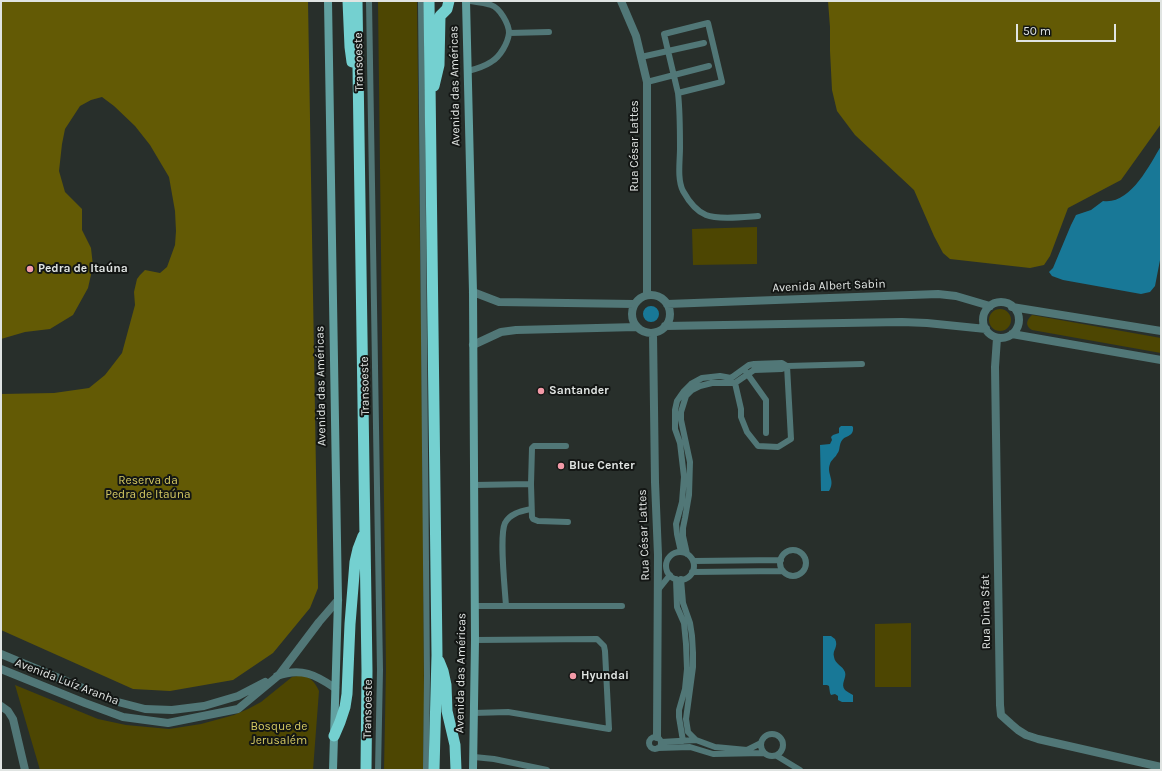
<!DOCTYPE html>
<html>
<head>
<meta charset="utf-8">
<style>
  body { margin:0 }
  #map { position:relative; width:1162px; height:771px; overflow:hidden; background:#282f2b; font-family:Karla,sans-serif }
  canvas { display:block }
  .frame { position:absolute; inset:0; border:2px solid #e0e4e2; pointer-events:none }
  .scale { position:absolute; left:1016px; top:24px; width:100px; height:18px; box-sizing:border-box; border:2px solid #e0e4e2; border-top:0; padding-left:5px; font-size:12px; line-height:14px; white-space:nowrap; color:#e0e4e2; -webkit-text-stroke:3px #131614; paint-order:stroke }
</style>
</head>
<body>
<div id="map">
<canvas width="1162" height="771"></canvas>
<div class="frame"></div>
<div class="scale">50 m</div>
</div>
<script>
const c = document.querySelector('canvas').getContext('2d');
c.lineJoin = 'round';
function paint(path, color) { c.fillStyle = color; c.fill(path, 'evenodd'); }
function stroke(path, color, width, dash) { c.strokeStyle = color; c.lineWidth = width; c.lineCap = dash ? 'butt' : 'round'; c.setLineDash(dash || []); c.stroke(path); }
function label(font, color, halo, rows, align = 'center') {
  c.font = font + ' Karla,sans-serif'; c.lineWidth = 4; c.setLineDash([]); c.textBaseline = 'middle'; c.strokeStyle = halo; c.fillStyle = color; for (const [text, x, y, turn = 0] of rows) {
    c.save(); c.translate(x, y); c.rotate((+turn || 0) * Math.PI / 180); c.textAlign = isNaN(turn) ? turn : align; if (halo) c.strokeText(text, 0, 0); c.fillText(text, 0, 0); c.restore();
  }
}
const green = new Path2D(`
  M378,1H417L423,501L424,705L423,770H384L386,669Z
  M757,227V264L693,265L692,229Z
  M989 320a11 11 0 1 1 22 0a11 11 0 1 1-22 0Z
  M1032,315L1161,338V353L1032,330C1025,326 1026,320 1032,315Z
  M911,623V687H875V624Z
  M302,675C311,678 315,682 319,691L313,770H40L15,685L98,719L126,725L169,729L201,724L234,715L248,709L261,702L292,677Z`);
const forest = new Path2D(`
  M1,1H308L318,588L310,608L273,653L233,680L170,691L133,689L1,630V394L54,393L89,388L105,375L122,353L135,305L134,292L137,279L140,275L145,270L160,273L167,267L175,245L176,231L175,211L169,177L150,145L135,126L114,106L102,97L91,100L80,106L65,129L62,144L59,171L65,192L82,209V230L91,248L93,266L88,288L73,315L50,329L25,332L1,339Z
  M828,1H1161V124L1121,180L1068,208L1050,256L1044,265L1030,268L950,259L943,253L934,236L914,190L855,135L837,111L832,90L830,51V27Z`);
const water = new Path2D(`
  M1161,146V255L1155,286L1150,292L1141,294L1063,280L1052,276L1049,272L1053,268L1071,225L1076,215L1091,210L1103,201C1130,205 1149,166 1161,146Z
  M643 314a8 8 0 1 1 16 0a8 8 0 1 1-16 0Z
  M841,426H852L853,427C854,438 845,434 841,442C839,446 840,451 837,454C835,458 831,460 830,464C826,474 836,480 829,491H821L820,445L830,444L832,440L831,437L833,435L839,433V428Z
  M823,636H831L835,639C839,647 832,650 834,657C835,664 843,666 845,672C847,678 840,684 845,690C847,692 850,693 853,695V702H842L838,700V696L835,694L831,695L830,693L829,686L827,685H823Z`);
const service = new Path2D(`
  M369,1L380,670L378,770
  M421,1L427,675L426,770
  M708,23L722,82L678,93L664,34Z
  M509,33L549,32
  M641,57L704,43
  M468,71C476,69 485,66 491,62C500,57 508,43 509,33C509,24 500,8 491,5C485,3 477,2 470,1
  M647,82L709,66
  M678,93C680,111 680,130 680,148C680,161 677,179 683,191C688,200 696,211 706,215C718,220 744,217 758,216
  M746,372L766,400V433
  M735,383L741,409V417L747,432L758,446L778,447L791,439L787,366
  M566,446H534L532,448L531,484L532,517L533,519L538,521L568,522
  M474,485L531,484
  M780 563a13 13 0 1 1 26 0a13 13 0 1 1-26 0Z
  M681,552L677,534L676,524L682,502L684,477L680,443L675,429V410L677,401L684,391L691,384L702,378L720,376L731,378L749,365L754,364L782,363L787,366
  M666 566a14 14 0 1 1 28 0a14 14 0 1 1-28 0Z
  M687,554L683,536V528L685,518L689,495L690,462L681,420V412L686,396L692,390L700,386L712,383H735L754,370L782,369L787,366L862,364
  M693,561L781,560
  M692,572L783,571
  M676,579L677,607L684,623L686,644L687,669L685,689L679,710V717L683,741
  M681,579L683,603L690,623L692,636L693,653V667L686,719L688,732L696,740
  M658,590L670,575
  M475,606H622
  M506,606C505,589 499,536 505,523C510,513 522,511 531,509
  M473,713L508,712L609,729L605,651L604,646L597,639L475,640
  M761 745a11 11 0 1 1 22 0a11 11 0 1 1-22 0Z
  M649 743a6 6 0 1 1 12 0a6 6 0 1 1-12 0Z
  M661,742L696,740L715,747L747,750L761,743
  M658,748L690,747L713,754L764,753
  M777,756L800,770
  M474,757L494,759L547,770`);
const minor = new Path2D(`
  M621,1L636,36L647,82V295
  M473,292L499,302L634,304
  M632 314a19 19 0 1 1 38 0a19 19 0 1 1-38 0Z
  M983 320a18 18 0 1 1 36 0a18 18 0 1 1-36 0Z
  M667,304L938,294L956,296L990,306
  M1012,307L1161,331
  M665,326L902,322L927,323L986,329
  M653,333L655,482L658,555L657,737
  M1012,334L1161,360
  M997,338L995,367L1000,705L1001,715L1011,724L1018,730L1026,735L1038,739L1161,767
  M473,345L501,332L516,330L637,327
  M1,654L114,701L145,709L172,710L204,706L238,696L265,682
  M1,669L85,703L123,717L168,723L238,709L279,675L319,622L338,600
  M277,676C301,667 316,675 335,688
  M1,706L8,711L13,719L25,770`);
const secondary = new Path2D(`
  M328,1L338,600L333,770
  M466,1L473,292L474,467L475,640L473,770`);
const trunk = new Path2D(`
  M348,1L350,47L352,62
  M357,1L367,671L366,770
  M429,1L437,655L434,770
  M434,86L439,65L440,16L447,9L449,1
  M439,661L443,671L446,685L447,711L455,745L456,770
  M334,736L340,722L345,707L347,694L350,624L355,562L358,549L363,536`);
const markers = [
  [30,269,4,"#f39aa7"],
  [541,391,4,"#f39aa7"],
  [561,466,4,"#f39aa7"],
  [573,676,4,"#f39aa7"]
];
const streetNames = [
  ["Transoeste",359,62,-91],
  ["Avenida das Américas",455,86,-91],
  ["Rua César Lattes",635,146,-90],
  ["Avenida Albert Sabin",829,286,-2],
  ["Avenida das Américas",321,386,-91],
  ["Transoeste",365,386,-91],
  ["Rua César Lattes",644,535,-92],
  ["Rua Dina Sfat",986,612,-91],
  ["Avenida das Américas",461,673,-89],
  ["Avenida Luíz Aranha",67,682,21],
  ["Transoeste",368,709,-89]
];
const poiNames = [
  ["Pedra de Itaúna",38,269],
  ["Santander",549,391],
  ["Blue Center",569,466],
  ["Hyundai",581,676]
];
const parkNames = [
  ["Reserva da",148,481],
  ["Pedra de Itaúna",148,495],
  ["Bosque de",279,727],
  ["Jerusalém",279,741]
];
paint(green, '#4d4602');
paint(forest, '#635a05');
paint(water, '#187897');
stroke(service, '#517777', 6);
stroke(minor, '#517777', 8);
stroke(secondary, '#62a1a1', 8);
stroke(trunk, '#74d0d0', 11);
for (const [x, y, r, color] of markers) { const dot = new Path2D(); dot.arc(x, y, r, 0, 2 * Math.PI); c.fillStyle = color; c.fill(dot); stroke(dot, '#131614', 1.5); }
label('12px', '#e0e4e2', '#131614', streetNames);
label('bold 12px', '#e0e4e2', '#131614', poiNames, 'left');
label('12px', '#d5c962', '#131614', parkNames);
</script>
</body>
</html>
